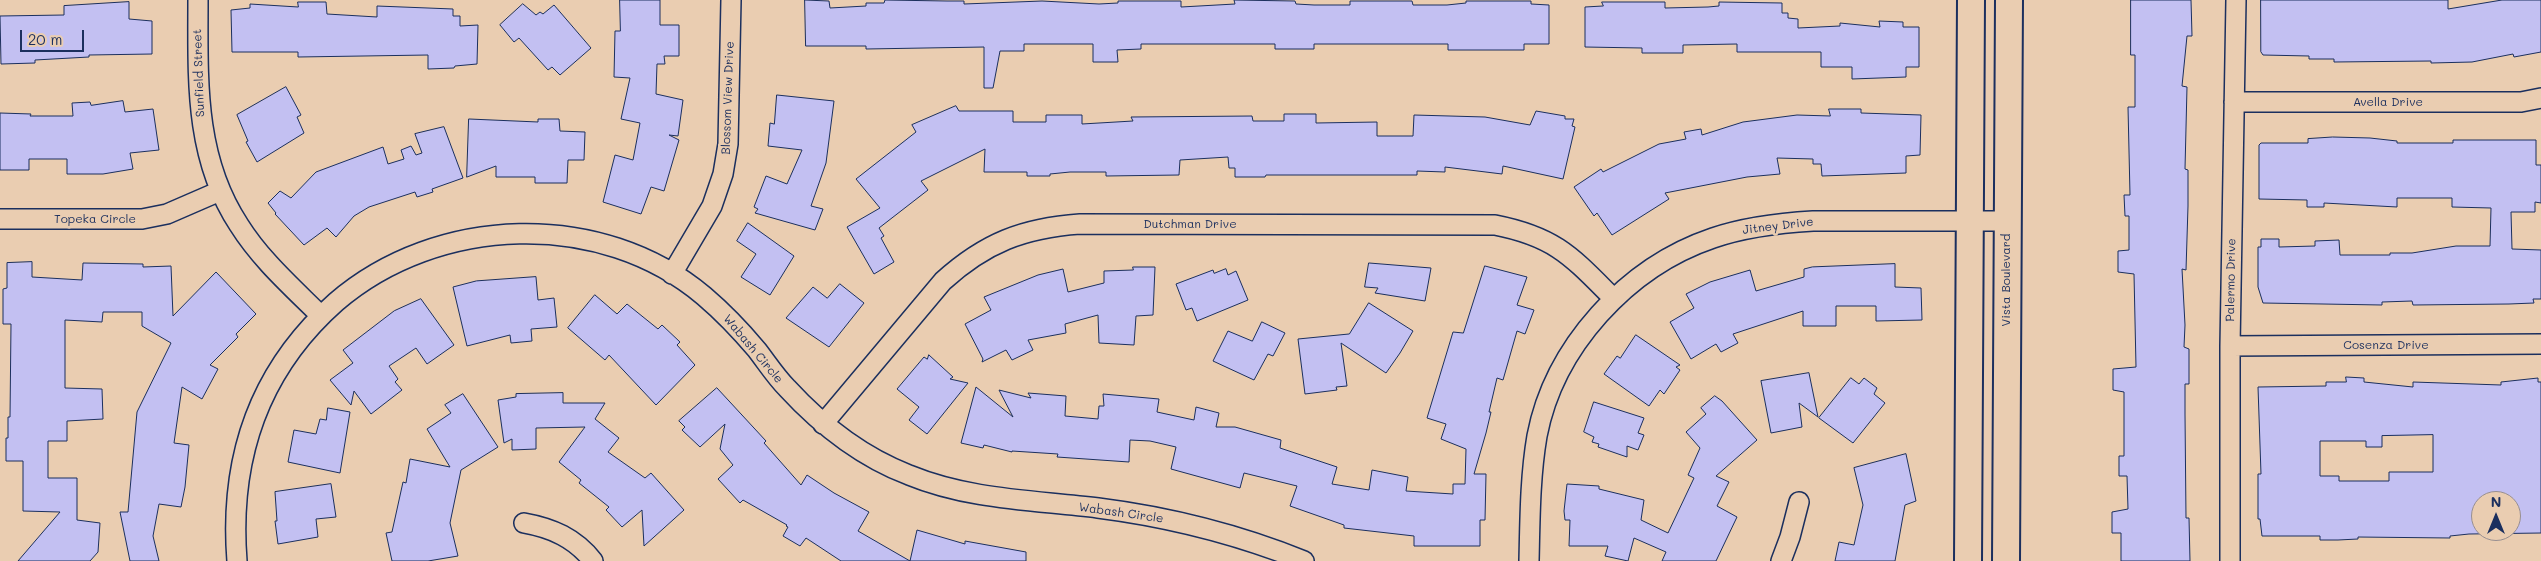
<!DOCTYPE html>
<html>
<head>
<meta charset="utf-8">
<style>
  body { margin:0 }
  #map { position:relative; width:2541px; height:561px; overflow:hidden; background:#eacdb1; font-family:Mali,sans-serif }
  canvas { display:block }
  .north { position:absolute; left:2471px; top:491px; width:50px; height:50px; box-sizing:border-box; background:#eacdb1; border:1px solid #978e90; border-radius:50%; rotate:0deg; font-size:14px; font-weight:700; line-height:20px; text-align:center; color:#1b2f5e }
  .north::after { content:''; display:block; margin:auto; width:18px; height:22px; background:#1b2f5e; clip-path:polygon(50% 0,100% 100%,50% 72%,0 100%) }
  .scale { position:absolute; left:20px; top:30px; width:64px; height:22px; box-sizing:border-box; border:2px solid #1b2f5e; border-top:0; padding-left:6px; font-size:15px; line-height:18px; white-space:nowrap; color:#1b2f5e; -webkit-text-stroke:4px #eacdb1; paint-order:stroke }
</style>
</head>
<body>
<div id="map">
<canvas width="2541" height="561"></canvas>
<div class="north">N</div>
<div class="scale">20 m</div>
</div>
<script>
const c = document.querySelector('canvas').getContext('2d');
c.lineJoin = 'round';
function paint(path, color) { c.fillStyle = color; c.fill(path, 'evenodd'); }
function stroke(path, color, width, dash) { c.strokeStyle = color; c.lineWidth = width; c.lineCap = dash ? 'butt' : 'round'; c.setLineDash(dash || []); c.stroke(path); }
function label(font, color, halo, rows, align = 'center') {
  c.font = font + ' Mali,sans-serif'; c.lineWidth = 5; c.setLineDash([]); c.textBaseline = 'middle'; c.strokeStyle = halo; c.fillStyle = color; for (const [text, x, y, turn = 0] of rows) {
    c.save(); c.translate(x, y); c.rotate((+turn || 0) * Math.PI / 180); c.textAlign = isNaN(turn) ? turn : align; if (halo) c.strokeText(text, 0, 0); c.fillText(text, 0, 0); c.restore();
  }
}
const building = new Path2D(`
  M620,0H660V25H679V56H664L665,64H657L656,94L683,100L678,136L669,135L679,140L664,191L651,187L641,214L603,202L615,155L633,160L640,123L621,119L630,78L614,77L615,31H620Z
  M805,0L829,1L830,8L866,6V3H884L885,0L947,1H964V4L1042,1L1099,4L1118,3V1H1181V7L1235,4L1234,0L1295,1L1296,4L1314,5H1350V1H1412L1413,5H1447L1466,3V1H1531V4L1549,5V44H1524V50H1448V44H1314V49H1275V44H1141V49L1117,50L1118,62H1093V44H1024V51H1000L993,88H984V47L866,49V46H806Z
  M2131,0H2191L2192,36H2187L2182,86L2187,87L2185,169L2188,170V206L2186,270L2182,269L2185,325L2184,347L2189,349V384H2185V414L2186,518H2189L2190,561H2121V533H2112V512L2128,509L2127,476H2119V456H2124V392L2113,390V369L2136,367L2134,274L2118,272V251L2129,250V216H2125L2124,195H2130L2128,107H2135V55H2131Z
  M2261,0H2448V9L2502,0H2541V52L2514,57L2513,54L2472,62L2431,63V61L2334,62V59H2309V56L2263,55L2261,52Z
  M129,2V19L152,21V54L89,55V57L35,60V63L1,64L0,16L64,15V6Z
  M298,2H326L327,14L377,17V6L453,9V16H460V26L478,25L477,64L455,66L454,68L428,69V55L298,57V52H232L231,10L250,8V4L298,7Z
  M1602,2H1665V8L1708,7L1719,6V2L1782,3V13H1788V18L1798,19V28L1840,26V23L1880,27L1879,21L1903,22V27H1919V67H1906V77L1852,79V67H1821V52H1737V44L1683,45V53H1642V48L1585,47V7L1603,6Z
  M523,4L536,15L540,12L543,14L554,5L591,48L560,75L552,67L548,70L519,38L514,42L500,25Z
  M286,87L301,115L297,117L304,133L257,162L246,142L248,141L237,115Z
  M777,95L834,101L826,163L811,206L823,209L815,230L755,213L758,209L754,207L766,176L787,184L802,150L768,146L770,123L774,124Z
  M123,101L125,112L153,109L159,150L130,153L133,169L103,174H67V159H29V170H0V113L31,114L30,116H73L72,103L90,102L91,105Z
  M956,106L959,111H1013V122H1046V115H1082V124L1133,121L1131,117L1252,116L1253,121H1284V114H1316V123L1377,122V136H1413L1414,115L1485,117L1530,125L1536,111L1565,116V119H1574L1572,126L1575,127L1563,179L1503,166L1502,174L1445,167V172L1417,171V175H1266L1265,177H1235V168H1229L1228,157L1180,160L1179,175L1106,176V172H1070L1050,174V176H1027V172H984L985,149L921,181L928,190L879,228L884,236L881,238L894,262L874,274L847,227L880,208L856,179L916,132L912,125Z
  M1829,109H1861V113L1921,115L1920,155L1906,156V173L1822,176L1821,164H1813V159L1777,158L1780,174L1747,177L1665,193L1669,199L1612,235L1597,213L1594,216L1574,187L1601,169L1603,172L1659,144L1686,139L1684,132L1701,129L1702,135L1743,122L1797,115L1830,116Z
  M469,119L538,122V119H559L560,131L585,132L584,160H568L567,183H535V177H496V166L467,177Z
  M444,127L463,178L432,189L433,192L417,197L415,192L369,207L354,216L336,237L327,228L304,245L275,214L276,213L268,203L280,191L291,198L316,172L383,147L388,164L404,159L401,150L411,146L416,155L422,153L415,134Z
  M2333,137L2370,138L2397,141V143H2453V140H2536V165H2541V203L2535,202V212H2511L2512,249L2541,250V299H2533L2534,303L2509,304L2413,305L2412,301L2382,302V305L2263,303L2258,287V247H2261V239H2279V247L2315,246V241L2339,240L2340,255H2390V253H2412L2456,246H2490L2491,208L2452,207V198H2397V207L2324,203V207H2307V200L2259,199V145L2261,143H2308V139Z
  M748,223L794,256L770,295L741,277L756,254L737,241Z
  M32,262V277L82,280L83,263L143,264V267L171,266L173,316L216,272L256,314L236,334L238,337L210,365L218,369L202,399L182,387L174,443L189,445L185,487L181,507L159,504L153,536L159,561H130L120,512H128L137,412L171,343L142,326V312H103L102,322L65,320V388L102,389L103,419L67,421V441H48V478H77V520L100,523L98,552L90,561H18L60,512L23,511V461H6V438H8V417H10L11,324H3V289L7,288V263Z
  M1369,263L1431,268L1425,301L1375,293L1378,288L1365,287Z
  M1895,264V287L1921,288L1922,320L1876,321V306H1836V326H1803V311L1733,334L1738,343L1721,352L1716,344L1691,359L1670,322L1694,308L1686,294L1710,282L1750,270L1756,291L1804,277V269L1812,267Z
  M1485,266L1527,277L1517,305L1534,310L1525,334L1517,331L1503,380L1497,378L1489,412H1491L1486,433L1474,474H1486L1485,520H1480V546H1414V536L1344,528V525L1290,506L1297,486L1244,473L1240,488L1171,469L1176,447L1150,441L1130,440L1129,462L1057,457L1058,454L1012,451V452L984,445L983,448L961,443L976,387L1013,417L999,390L1031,398L1028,393L1066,396L1065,416L1098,419L1099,406H1104L1103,394L1159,399L1157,412L1194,420L1196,407L1219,413L1216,427H1235L1281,440L1280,448L1337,467L1332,484L1369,490L1372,470L1408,477L1406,491L1453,494V484H1465L1466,449L1441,439L1446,424L1427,418L1453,332L1463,333Z
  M1133,267H1155L1153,315L1136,316L1134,345L1099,343L1098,315L1065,324L1066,333L1028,340L1033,350L1012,360L1006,350L982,362L983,359L965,324L991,310L984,297L1038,275L1063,269L1068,292L1104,283V271L1133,270Z
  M1226,269L1228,275L1236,271L1248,300L1197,321L1192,308L1186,310L1176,284L1213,270L1214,273Z
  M536,277L538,300L554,298L557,327L531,329L532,341L511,343L510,335L467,346L453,287L476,281Z
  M840,284L864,303L829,347L786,318L813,287L827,298Z
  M595,295L617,314L627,304L658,329L662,325L680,342L677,345L695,365L656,405L609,355L605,360L568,328Z
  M421,299L454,345L427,364L416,348L389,366L398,379L395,382L402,390L371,414L354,391L351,405L330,380L353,363L343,350L394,311Z
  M1369,303L1413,331L1400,353L1386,373L1341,343L1347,386L1336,387L1337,390L1305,394L1298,339L1349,334Z
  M1262,322L1285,333L1273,356L1268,354L1254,380L1213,361L1228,331L1252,341Z
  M1636,335L1680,365L1676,367L1680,370L1664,394L1660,390L1649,406L1604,374L1617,356L1620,358Z
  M929,355L953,377L950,379L968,383L927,434L909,420L919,407L897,389L924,357L927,359Z
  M1809,373L1818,417L1799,403L1802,427L1771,433L1761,381Z
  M2346,377L2364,378V382L2413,387V382L2501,385V382L2538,378V382H2541V533L2469,534L2450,536V538L2358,537V539L2338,540H2320V536H2262L2260,519H2258V474H2261L2258,387L2326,386V382H2346ZM2433,435V472H2389V481H2339V476H2320V441H2366V447H2382V436ZM2481,501H2511V531H2481Z
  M1851,378L1859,384L1864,378L1877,388L1874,394L1885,403L1853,443L1819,418Z
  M717,388L766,441L764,443L801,485L807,475L834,493L869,512L858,531L910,561L917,530L965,544V541L1026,552V561H841L806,538L800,546L783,536L788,527L786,526L787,525L743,500L740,503L718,479L733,465L720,449L725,424L700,447L682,430L685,427L679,421Z
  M563,393V403H605L595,419L619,438L608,452L645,478L651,473L684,510L644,546L642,510L622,527L606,510L609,507L579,483L581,480L559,462L585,427L536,428V449L512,450V439L504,443L498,400L516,397V394Z
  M463,394L498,447L461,470L450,523L458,556L428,561H392L386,533L392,532L403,482L406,483L410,459L450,467L427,429L451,413L445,405Z
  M1715,396L1722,401L1757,440L1716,476L1729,482L1717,506L1737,517L1716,561H1662L1666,552L1634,538L1628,561L1605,556L1608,546H1569L1570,520H1565L1564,511L1567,484L1599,486V489L1644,500L1641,520L1668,533L1694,478L1688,475L1700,448L1686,432L1706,414L1701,408Z
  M1594,402L1644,418L1638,433L1644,435L1638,450L1627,446V457L1598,447L1599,444L1592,442L1594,437L1584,432Z
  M328,408L350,412L340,473L288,462L294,430L316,434L320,419L326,420Z
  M1906,454L1916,501L1905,505L1895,561H1835L1839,542L1854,545L1863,505L1854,468Z
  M331,484L336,517L316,519L318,537L278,544L275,521H277L275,492Z`);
const minor = new Path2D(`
  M198,0C198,79 194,157 239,225C261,260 292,287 321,316
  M2234,102H2521L2541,98
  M0,219H142L167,214L220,191
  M672,274L712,206L723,174L728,144L731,0
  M2230,346L2541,344
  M823,424L943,281C985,243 1023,228 1080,224L1495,225C1556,237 1572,257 1614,299
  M524,523C552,528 575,538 593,561
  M237,561C229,459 258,371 336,302C437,215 601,209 704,296C724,313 741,331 757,350C767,363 776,377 787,388C821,425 862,457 909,475C970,500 1034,500 1098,508C1169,517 1237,534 1304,561
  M1529,561C1530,519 1530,477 1537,436C1554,347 1627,267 1713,238C1745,227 1779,223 1813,221H2007
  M1781,561L1790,537L1799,502
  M2230,561V346L2236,0`);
const secondary = new Path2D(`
  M1968,561L1971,0
  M2006,561L2009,0`);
const streetNames = [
  ["Sunfield Street",199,73,-92],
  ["Blossom View Drive",728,98,-88],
  ["Avella Drive",2388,102],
  ["Topeka Circle",95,219],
  ["Dutchman Drive",1190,224],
  ["Jitney Drive",1778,226,-7],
  ["Vista Boulevard",2006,280,-90],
  ["Palermo Drive",2231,280,-89],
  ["Cosenza Drive",2386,345],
  ["Wabash Circle",753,349,50],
  ["Wabash Circle",1121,513,8]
];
paint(building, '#c3c0f2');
stroke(building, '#1b2f5e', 1);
stroke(minor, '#1b2f5e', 22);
stroke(secondary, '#1b2f5e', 30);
stroke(minor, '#eacdb1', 19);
stroke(secondary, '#eacdb1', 26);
label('12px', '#1b2f5e', '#eacdb1', streetNames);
</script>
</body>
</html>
